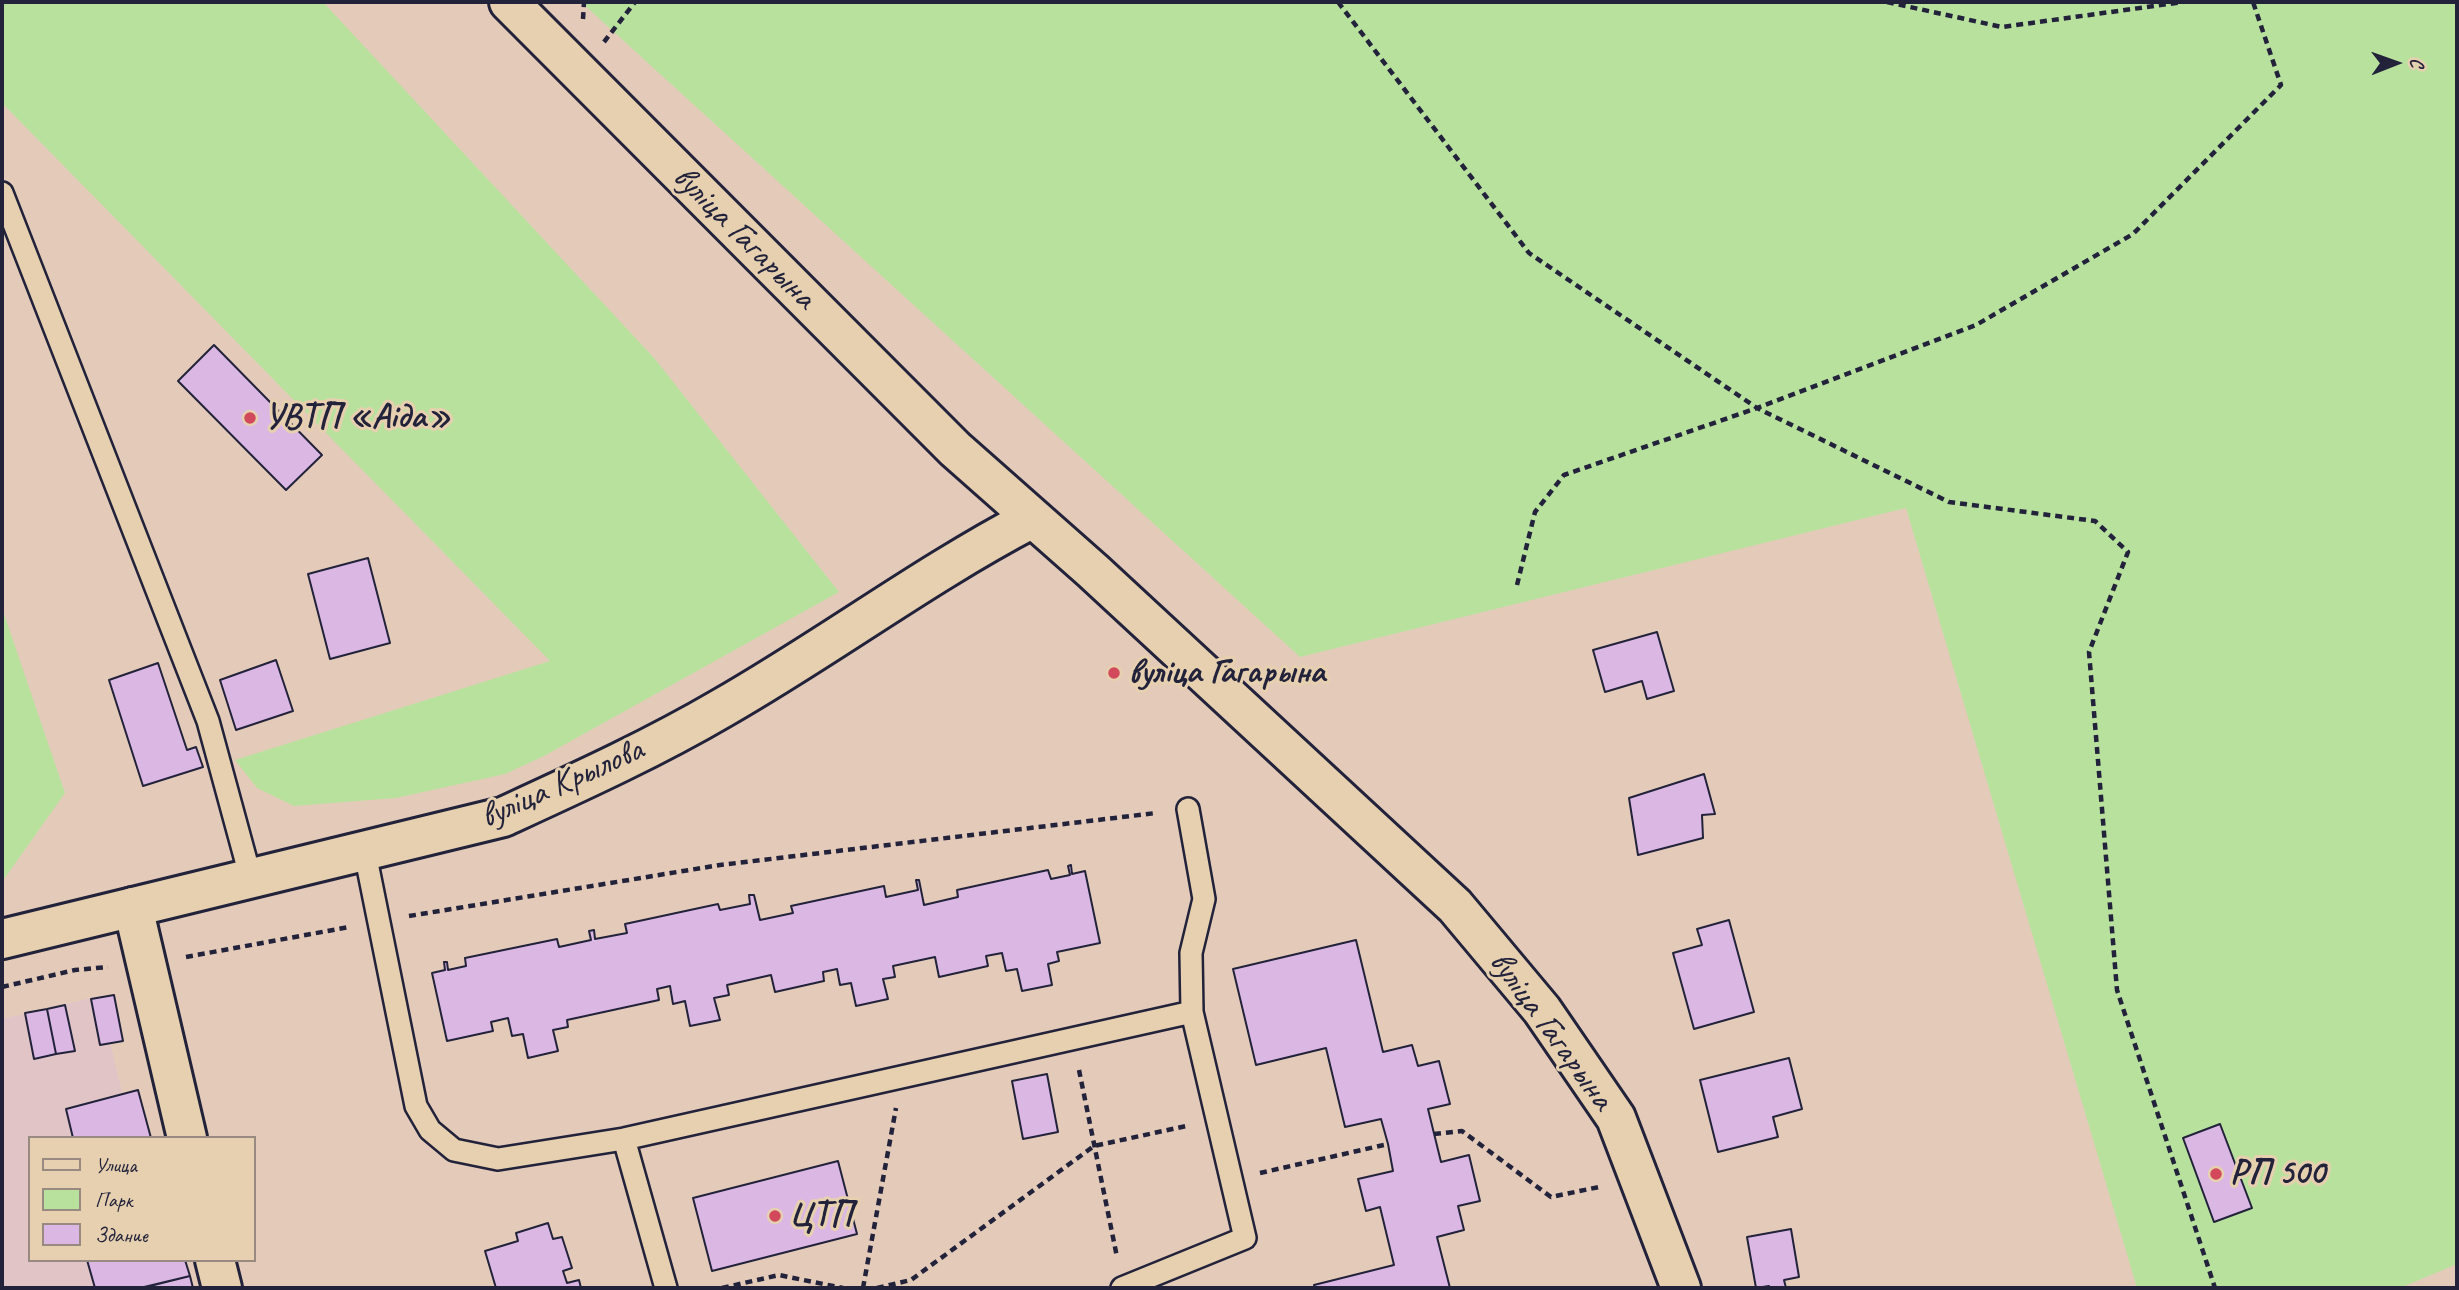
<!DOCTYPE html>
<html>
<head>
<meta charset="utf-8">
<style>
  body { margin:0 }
  #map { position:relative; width:2459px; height:1290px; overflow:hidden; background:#e4cbb9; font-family:Caveat,sans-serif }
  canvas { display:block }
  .frame { position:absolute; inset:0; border:4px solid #22223b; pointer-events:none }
  .legend { position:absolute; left:28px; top:1136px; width:228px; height:126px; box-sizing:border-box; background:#e6d0af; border:2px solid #988a81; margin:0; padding:9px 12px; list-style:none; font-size:21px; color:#22223b }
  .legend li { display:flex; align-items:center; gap:14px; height:35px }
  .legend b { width:35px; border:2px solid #988a81 }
  .north { position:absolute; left:2361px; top:28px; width:70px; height:70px; -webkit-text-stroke:5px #e6d0af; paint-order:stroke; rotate:89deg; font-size:19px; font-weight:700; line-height:28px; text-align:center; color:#22223b }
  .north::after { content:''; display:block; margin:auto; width:24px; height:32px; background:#22223b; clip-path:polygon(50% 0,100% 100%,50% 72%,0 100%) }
</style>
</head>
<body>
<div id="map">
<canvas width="2459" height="1290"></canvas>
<div class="frame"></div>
<ul class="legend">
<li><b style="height:9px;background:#e6d0af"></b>Улица</li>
<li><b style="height:19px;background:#b9e19e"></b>Парк</li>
<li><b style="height:19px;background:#dbb8e3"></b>Здание</li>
</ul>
<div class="north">С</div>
</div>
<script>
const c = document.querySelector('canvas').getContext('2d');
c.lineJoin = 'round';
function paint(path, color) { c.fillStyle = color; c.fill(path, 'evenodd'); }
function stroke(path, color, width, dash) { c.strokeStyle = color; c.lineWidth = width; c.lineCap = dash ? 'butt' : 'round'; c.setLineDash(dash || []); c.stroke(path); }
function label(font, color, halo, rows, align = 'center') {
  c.font = font + ' Caveat,sans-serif'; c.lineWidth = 6; c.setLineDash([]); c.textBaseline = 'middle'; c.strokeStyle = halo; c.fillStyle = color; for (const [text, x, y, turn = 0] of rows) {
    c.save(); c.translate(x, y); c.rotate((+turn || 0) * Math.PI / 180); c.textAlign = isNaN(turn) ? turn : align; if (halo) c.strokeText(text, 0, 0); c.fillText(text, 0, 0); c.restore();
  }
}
const built = new Path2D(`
  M99,996L133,1138H30V1260H161L168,1288H2V1019Z`);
const green = new Path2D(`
  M2,2H323L655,359L839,592L544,756L505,774L396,798L294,806L257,788L235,760L550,661L2,103Z
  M581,2H2457V1264L2400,1288H2137L1906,508L1300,657Z
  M2,608L65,793L2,882Z`);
const building = new Path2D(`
  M214,345L322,455L286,490L178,381Z
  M368,558L390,643L330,659L308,574Z
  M1657,632L1674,691L1647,699L1642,681L1605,692L1593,650Z
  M276,660L293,711L236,730L220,680Z
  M158,663L187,750L196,747L203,767L143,786L109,680Z
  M1704,774L1715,814L1702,815L1703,838L1638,855L1629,798Z
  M1071,865L1072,874L1085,871L1100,943L1057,952L1059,961L1048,964L1052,985L1022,991L1017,969L1006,971L1002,953L986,956L988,966L939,977L935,957L893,966L895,977L883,979L888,999L856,1006L851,983L840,985L837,969L823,972L824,981L775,992L771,975L727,985L729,995L714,998L720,1020L690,1026L685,1001L673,1004L670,986L657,989L659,1000L567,1020L568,1027L553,1030L558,1051L528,1058L523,1034L512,1036L508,1018L491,1022L493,1031L447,1041L432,973L445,970L444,962H447L448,970L466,966L465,958L557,939L559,947L591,940L589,931L594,930L595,939L627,933L625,924L718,904L720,910L750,904L749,895H754L760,920L793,913L791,906L884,886L886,897L918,890L916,880H919L924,905L958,897L957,890L1048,870L1051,879L1070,875L1068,866Z
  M1729,920L1754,1012L1694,1029L1673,953L1702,945L1697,929Z
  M1356,940L1383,1052L1412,1045L1418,1066L1439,1061L1450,1104L1428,1109L1441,1162L1469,1155L1480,1201L1458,1206L1464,1230L1437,1237L1450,1288H1315L1314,1285L1394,1265L1380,1207L1366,1211L1358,1179L1393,1171L1388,1144L1381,1119L1345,1127L1326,1048L1256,1065L1233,969Z
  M114,995L123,1041L100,1045L91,999Z
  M65,1005L75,1051L56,1054L47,1009Z
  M47,1009L56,1054L34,1059L25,1013Z
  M1789,1058L1802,1109L1773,1117L1778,1137L1718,1152L1700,1080Z
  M1047,1074L1058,1132L1023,1139L1012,1081Z
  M138,1090L151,1138H73L66,1109Z
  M2220,1124L2252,1208L2214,1222L2183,1138Z
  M838,1161L857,1234L712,1271L693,1198Z
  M548,1223L553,1239L562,1237L572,1268L563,1271L567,1283L579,1280L581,1288H496L485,1251L518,1241L516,1233Z
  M1791,1229L1799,1277L1784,1280L1786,1288H1769V1286L1756,1288L1747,1237Z
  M87,1260H185L190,1276L140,1288H95Z
  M190,1276L193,1288H142Z`);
const path = new Path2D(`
  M1338,2L1529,253L1757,408L1949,502L2095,521L2128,552L2089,652L2117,990L2215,1288
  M1887,2L2002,27L2183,2
  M583,19L584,2
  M604,42L635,2
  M1517,585L1535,512L1564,475L1757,408L1976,325L2133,234L2281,85L2253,2
  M409,916L720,865L1156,813
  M186,957L349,927
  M2,987L75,970L108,967
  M1079,1070L1117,1257
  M1434,1134L1462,1131L1551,1197L1599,1187
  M1260,1173L1388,1144
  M722,1288L779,1275L843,1288
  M863,1288L896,1108
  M877,1288L911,1280L1094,1146L1186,1126`);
const service = new Path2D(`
  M2,193L208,721L251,879
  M365,853L416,1106L430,1130L454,1150L498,1159L624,1139L1192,1012
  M624,1139L666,1288
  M1122,1288L1245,1238L1192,1012L1191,953L1204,899L1188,809`);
const minor = new Path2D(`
  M133,907L187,1138
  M215,1260L222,1288`);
const secondary = new Path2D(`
  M509,2L955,449L1093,571L1455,906L1542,1010L1616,1118L1681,1288
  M2,939L503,817C577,783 652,749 722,708C827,648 924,575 1031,519`);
const markers = [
  [250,418,7,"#d1495b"],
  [1114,673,7,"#d1495b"],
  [2216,1174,7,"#d1495b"],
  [775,1216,7,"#d1495b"]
];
const streetNames = [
  ["вуліца Гагарына",744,238,45],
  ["вуліца Крылова",562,784,-24],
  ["вуліца Гагарына",1551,1031,54]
];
const poiNames = [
  ["УВТП «Аіда»",264,418],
  ["вуліца Гагарына",1128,673],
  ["РП 500",2230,1174],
  ["ЦТП",789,1216]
];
paint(built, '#e1c5c6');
paint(green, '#b9e19e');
paint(building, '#dbb8e3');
stroke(building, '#22223b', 2);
stroke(service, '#22223b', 26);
stroke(minor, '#22223b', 44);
stroke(secondary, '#22223b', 44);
stroke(path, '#22223b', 4.5, [7, 5]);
stroke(service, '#e6d0af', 21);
stroke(minor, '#e6d0af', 38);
stroke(secondary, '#e6d0af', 38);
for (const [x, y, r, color] of markers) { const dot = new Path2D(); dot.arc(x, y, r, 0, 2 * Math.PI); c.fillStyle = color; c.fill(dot); stroke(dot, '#e6d0af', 2.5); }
label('35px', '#22223b', '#e6d0af', streetNames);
label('bold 35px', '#22223b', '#e6d0af', poiNames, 'left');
</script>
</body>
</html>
